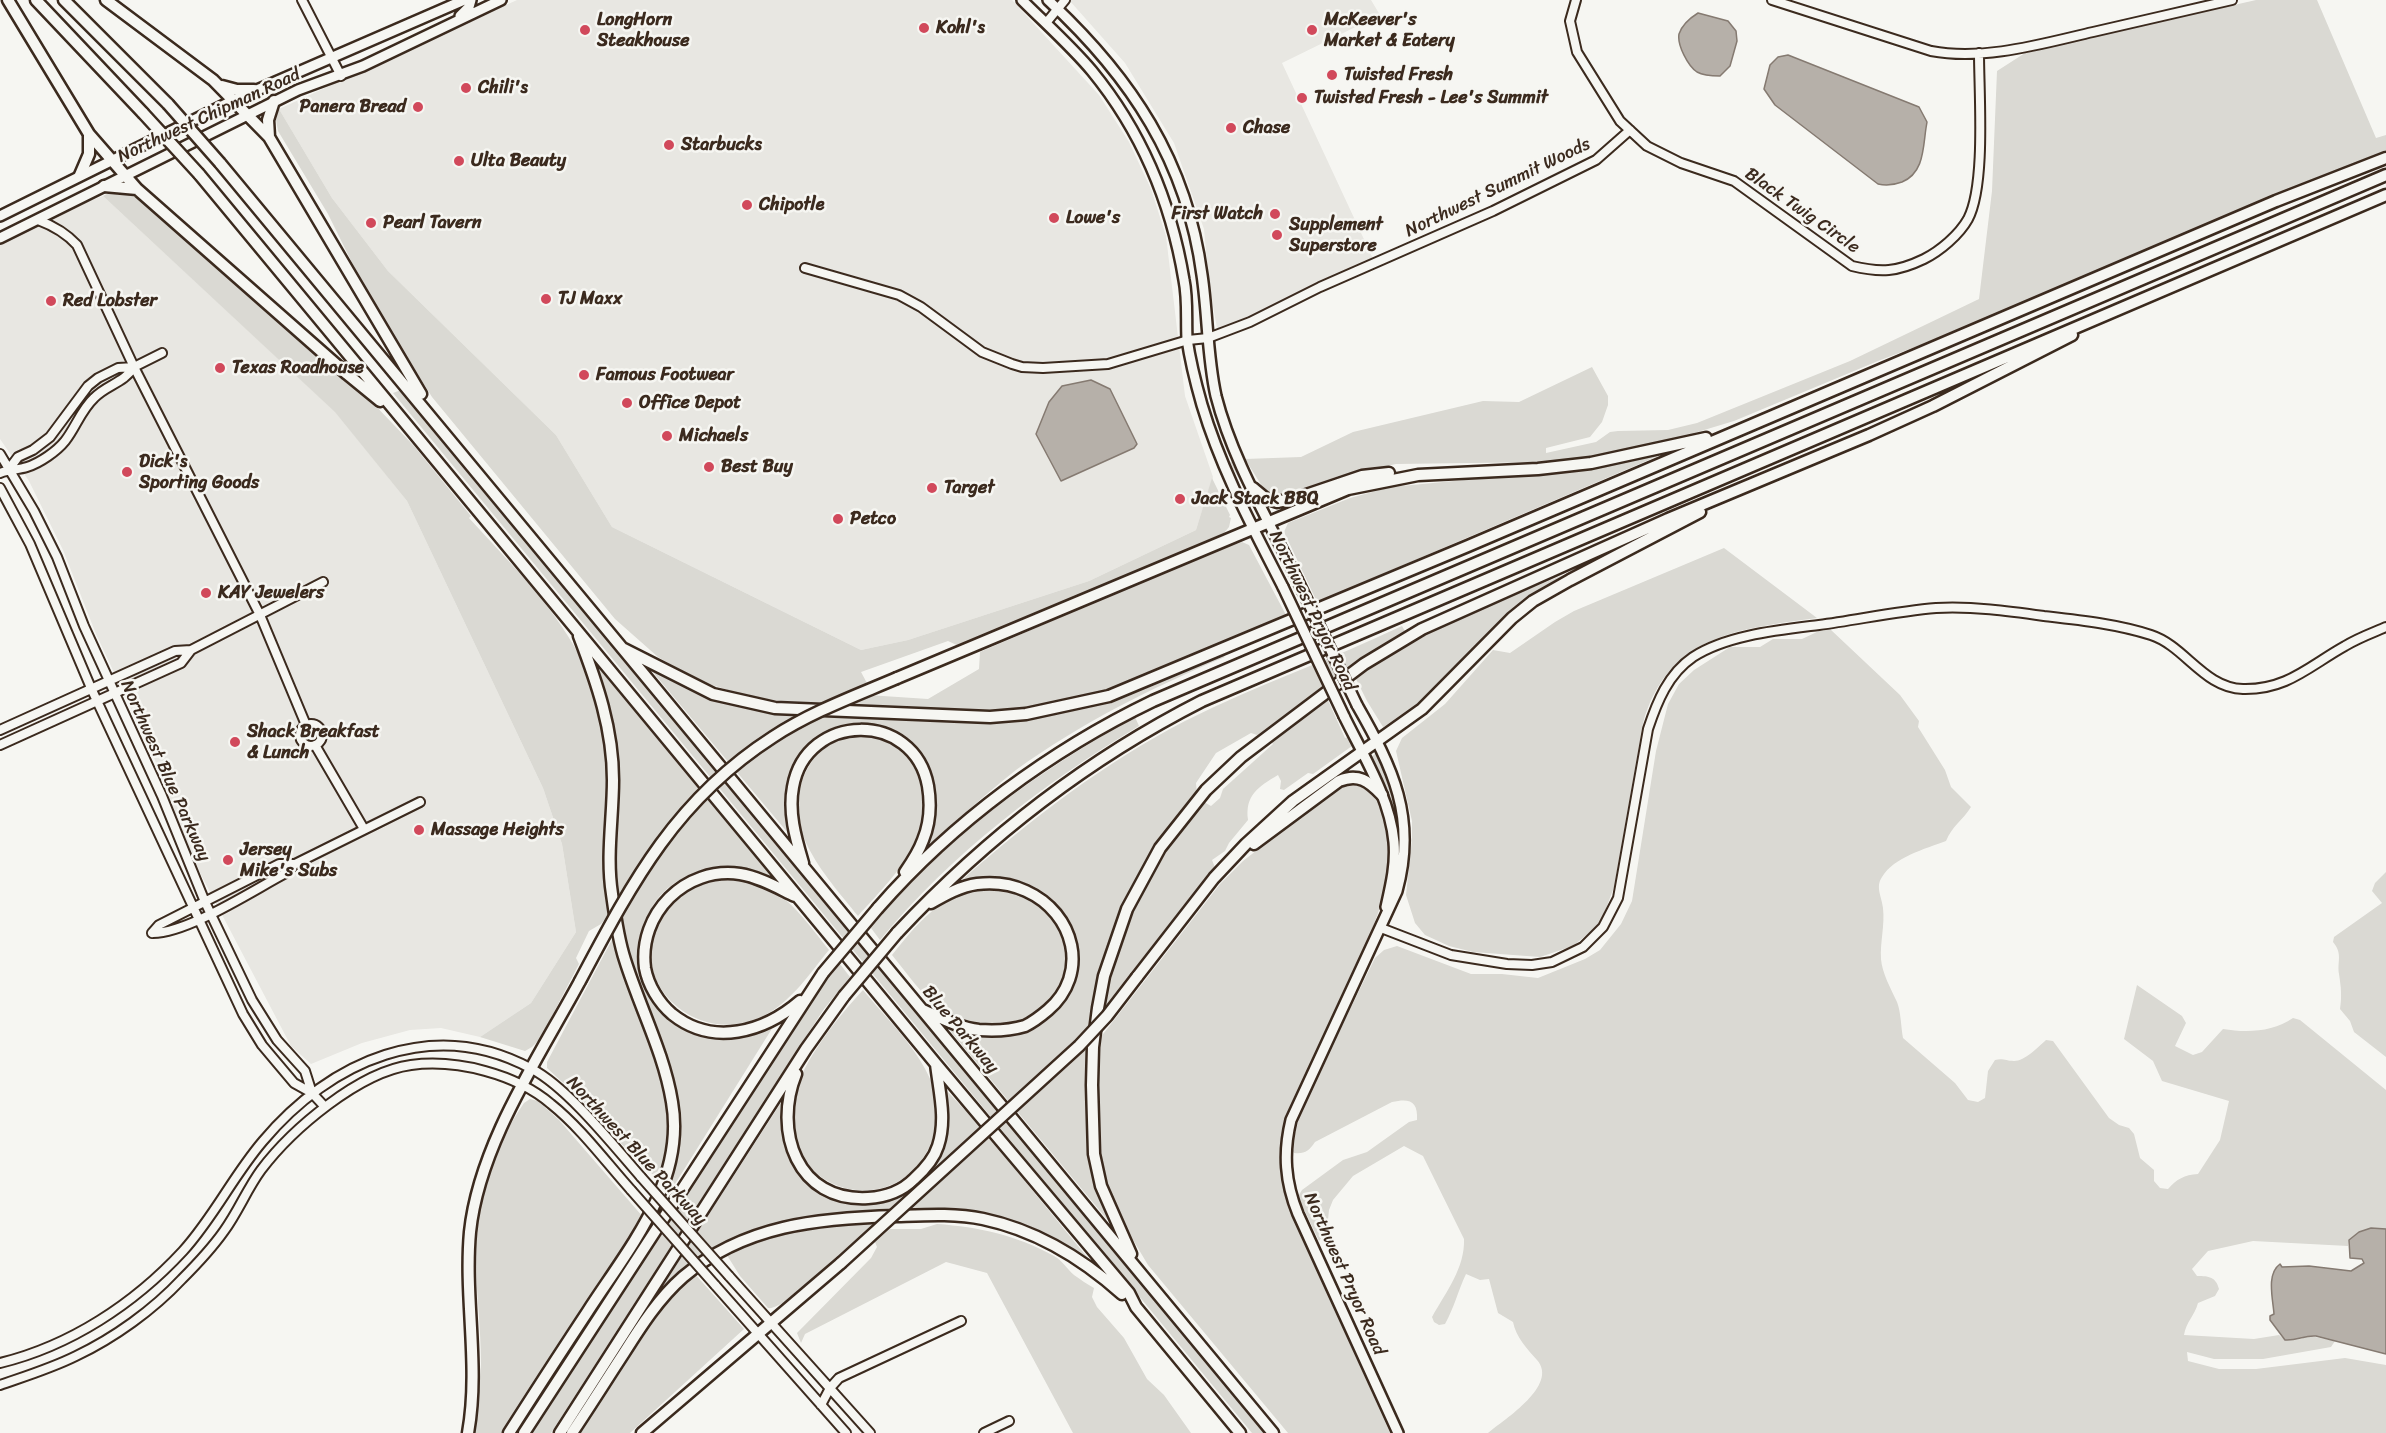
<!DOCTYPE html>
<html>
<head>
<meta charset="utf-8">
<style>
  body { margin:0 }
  canvas { display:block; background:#f6f6f2 }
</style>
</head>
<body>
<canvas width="2386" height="1433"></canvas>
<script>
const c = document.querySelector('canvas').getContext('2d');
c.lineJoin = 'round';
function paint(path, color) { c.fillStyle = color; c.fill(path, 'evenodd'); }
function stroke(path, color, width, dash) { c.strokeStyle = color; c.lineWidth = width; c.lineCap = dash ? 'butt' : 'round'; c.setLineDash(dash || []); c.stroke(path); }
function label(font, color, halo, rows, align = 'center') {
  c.font = font + ' Sriracha,sans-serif'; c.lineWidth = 5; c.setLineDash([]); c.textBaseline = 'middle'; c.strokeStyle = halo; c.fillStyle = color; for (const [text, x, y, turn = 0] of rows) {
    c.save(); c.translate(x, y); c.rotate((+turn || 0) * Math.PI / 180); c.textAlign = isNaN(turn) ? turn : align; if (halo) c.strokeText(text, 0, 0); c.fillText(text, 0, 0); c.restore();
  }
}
const built = new Path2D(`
  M517,0H1012L1099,95L1129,142L1151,189L1166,236L1185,396L1213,477L1196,530L1089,581L908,640L861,650L612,527L556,435L388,271L332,198L279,109Z
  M1069,0H1371L1380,15L1282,63L1375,263L1218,334L1209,283L1204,229L1174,143L1125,63Z
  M103,196L336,412L407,501L543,788L562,844L576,932L531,1003L480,1037L441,1028L410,1030L362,1043L311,1064L291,1046L189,852L160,771L96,634L63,550L29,481L0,439V242L34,222Z`);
const green = new Path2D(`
  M2256,0H2317L2376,138L2386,135V150L1936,339L1878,361L1734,421L1631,452L1549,462L1396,464L1339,476L1277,497L1269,495L1265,491L1245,459L1301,457L1353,432L1483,401L1519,402L1592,367L1608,396V405L1602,422L1590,437L1546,448V453L1596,442L1610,432L1618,431L1668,430L1697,423L1850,361L1979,299L1992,191L1997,71L2025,53Z
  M279,109L332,198L388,271L556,435L612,527L861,650L908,640L1089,581L1196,530L1212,478L1230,515L1229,517L1231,518L1229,527L1224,533L961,647L948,641L861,672L868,685V695L928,699L979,669L980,652L1209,553L1242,542L1249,545L1286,615L1122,686L1052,704L1025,708L979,711L780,701L743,695L697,680L658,657L615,619L432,397L368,295L328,214L278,131L276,120Z
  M116,189L132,193L141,199L371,401L414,446L471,516L469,518C509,562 559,611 584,665C618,735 609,835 611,912L601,924L589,931L576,958L579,964L540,1039L532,1047L525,1051L480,1037L531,1003L576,932L562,844L543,788L407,501L335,412L103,196Z
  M401,390L1264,1433H1252L393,393Z
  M1650,456H1658L1317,602L1284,532L1288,523L1350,498L1391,487L1569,470Z
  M1233,461L1261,513L1258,515L1230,462Z
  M1724,548L1817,618C1738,629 1668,635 1643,723L1614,887L1604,914L1596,927L1573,946L1540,957L1473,952L1449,946L1425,935L1415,923L1406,895L1412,839V821L1396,751L1402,738L1445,704L1493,650L1510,653L1555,622L1574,611Z
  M1563,575C1536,592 1512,610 1490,632C1458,665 1428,709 1383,727L1367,701L1355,677C1415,629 1492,605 1563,575Z
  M1402,626L1406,633L1365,658L1273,728L1257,735L1251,733L1216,753L1196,783L1197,794L1190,800L1191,802L1165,835L1102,971L1090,1134L1110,1223L942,1021C955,1025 973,1033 986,1033C997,1032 1039,1021 1048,1016C1057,1011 1063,1000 1068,992C1092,946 1065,889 1013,880C997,877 979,880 963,882V879C1031,819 1104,763 1185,721C1256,685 1331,660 1402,626Z
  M1830,629L1900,695L1919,721L1918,727L1945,770L1951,787L1971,807C1963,820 1952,826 1946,841C1925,849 1894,857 1882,877C1875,887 1882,897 1883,908C1885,925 1880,942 1881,959C1882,973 1891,989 1897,1002C1901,1012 1901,1027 1903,1038L1955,1083L1968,1100L1978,1102L1985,1098L1988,1071L1995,1060C2003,1058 2006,1061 2014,1061C2025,1061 2038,1047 2046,1040L2053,1041L2109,1118L2119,1125L2129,1128L2134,1134L2140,1158L2154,1170V1181L2160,1188L2168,1189C2177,1179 2184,1175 2198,1174L2220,1140L2229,1101L2162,1081L2153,1061L2124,1039L2137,985L2182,1016L2186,1023L2175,1046L2193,1055L2202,1052L2223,1029C2247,1033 2273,1032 2293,1018L2300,1020L2386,1090V1229L2371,1228L2349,1240L2348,1246L2253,1241L2208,1251L2192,1269L2197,1276C2209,1276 2216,1277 2219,1289L2215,1296L2198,1303C2195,1315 2186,1322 2184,1335L2254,1339L2279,1335L2285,1340L2302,1339L2305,1335L2335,1341L2331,1347L2263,1359H2214L2187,1352L2188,1361L2219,1369H2256L2345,1358L2386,1365V1433H1488C1505,1419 1559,1385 1537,1360C1527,1349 1516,1337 1513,1322L1498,1313L1489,1279L1480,1280L1466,1274C1458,1291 1454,1308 1445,1324L1439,1325L1434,1322L1432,1317C1446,1292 1465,1268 1464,1239L1423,1156L1404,1146L1353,1176L1333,1200L1329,1210L1327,1230L1319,1241L1300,1201L1299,1195L1302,1190L1343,1160L1367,1152L1409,1122L1417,1120C1418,1101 1410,1098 1392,1102L1315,1142C1309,1151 1305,1154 1294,1153L1291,1149L1302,1108L1375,958L1384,950L1397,946L1471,974H1502L1538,978L1585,959L1600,950L1621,924L1632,901L1656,751L1668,704L1679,684L1694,670L1730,647H1760L1773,639H1802L1819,631Z
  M1222,655L1225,657C1151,688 1081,723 1016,770C985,794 956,822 926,847C941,801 939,751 887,730C877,726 861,722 851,726C839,731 810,755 798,764L791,832L788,833L646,664L741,705L1026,719C1096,710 1157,682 1222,655Z
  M595,664L773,874L775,879C721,854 654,871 641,936C638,951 639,971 647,985C657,999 681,1017 693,1030L773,1027L670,1192L667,1189C696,1096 657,1033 627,949L618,898L615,866L618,762L611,714Z
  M1327,698L1345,738L1348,737L1352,746L1313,774L1308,773L1284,790L1280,789L1281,781L1278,775C1258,787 1245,795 1248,820L1229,843L1225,851L1212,860L1216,870L1103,1015C1114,937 1149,859 1204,802L1211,806L1220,798L1223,789L1273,744L1271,742Z
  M1135,717L1139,726C1043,784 952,853 880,940L871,928C942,839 1037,772 1135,717Z
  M867,736C891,741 910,753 919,776C940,834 893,877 858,916C824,873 775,824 809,766C822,744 842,736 867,736Z
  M1377,752L1389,773L1400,812L1399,868L1392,811L1387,796L1369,759Z
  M1354,781L1370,789C1415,853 1374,927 1345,987C1330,1021 1314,1054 1300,1088C1294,1103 1286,1119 1283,1135C1278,1165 1286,1197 1297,1225L1390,1433H1288L1148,1265L1120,1218L1110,1198L1100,1150L1097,1102L1100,1038L1220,884L1243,861L1341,785Z
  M2386,872V1057L2354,1032L2350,1021L2340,1009C2342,996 2341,987 2339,974C2337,961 2343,954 2333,942L2334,937L2382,903L2372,891L2375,883Z
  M720,876C732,878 747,877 758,882C789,895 809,925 829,950C810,973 792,1001 765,1015C693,1053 615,971 667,908C671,902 676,894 681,890C691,883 709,880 720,876Z
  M1000,887C1010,890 1022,891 1031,896C1038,899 1045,909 1050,915C1054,919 1059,924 1063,929C1067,934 1066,944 1067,951C1076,1020 989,1041 941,1009C921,995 907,973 892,955C924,915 946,889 1000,887Z
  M615,934L658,1064L667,1098L669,1130L665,1163L659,1180L633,1157L588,1106L547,1068V1062Z
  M840,964L850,977L824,1009L799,1047L551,1433H533L775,1053L815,994Z
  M863,990C886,1018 917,1047 931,1081C939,1101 939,1123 931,1143C897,1225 781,1193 792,1106C797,1067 837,1018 863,990Z
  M947,1091L977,1123L1092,1263C1066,1247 1041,1230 1011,1222C970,1209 927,1209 885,1211C792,1216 724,1225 657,1295L784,1098C775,1139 790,1159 816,1188L892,1197L943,1143L947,1122Z
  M530,1099L538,1101L559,1120L643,1217L504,1433H474C477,1410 480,1387 481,1364C481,1324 475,1285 476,1245C477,1194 496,1144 524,1103Z
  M881,1220C864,1235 785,1312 768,1308L740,1276L725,1252L798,1226Z
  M937,1224C979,1227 1016,1235 1054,1256C1063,1261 1067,1269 1074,1275C1081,1280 1087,1284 1094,1288L1092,1297L1097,1307L1124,1338L1147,1379L1164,1395L1191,1433H1073L987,1273L946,1262L805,1334L801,1343L797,1333L871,1258L877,1247L875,1242L890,1229H921Z
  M694,1273L744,1329L630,1433H580L658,1311L668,1298Z`);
const water = new Path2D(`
  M1698,13L1728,21L1736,31L1737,41L1730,66L1720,76C1713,76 1704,76 1697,72C1688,66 1677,45 1679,34C1682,25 1690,18 1698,13Z
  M1788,55L1919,107L1927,122L1926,128C1923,148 1924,173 1902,182C1894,185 1887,186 1878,184L1775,105L1764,89L1770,65L1778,57Z
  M1091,380L1110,389L1137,444L1134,448L1061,481L1036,434L1049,402L1062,386Z
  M2371,1228L2386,1229V1354L2316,1336C2304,1335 2297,1341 2285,1340L2270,1320V1316L2274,1314C2273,1299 2266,1274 2280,1264L2282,1267L2309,1266L2351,1271L2364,1263L2362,1259L2350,1258L2349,1240L2359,1232Z`);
const minor = new Path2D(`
  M302,0L341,76
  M1576,0L1570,21L1577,52L1620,121L1647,146L1681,163L1734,181L1852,266C1881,273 1897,272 1924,259C1940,251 1959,235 1968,219C1986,185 1979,94 1979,53
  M1772,0L1931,51C1984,61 2041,44 2093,32C2139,21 2186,11 2232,0
  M1046,23L1065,0
  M38,220C54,226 66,233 77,245L134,367L260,615L306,725
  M805,268L899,295L921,307L982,352L1012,364L1022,367L1043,368L1108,364L1188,340L1208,338L1250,322L1320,287L1493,211L1596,160L1630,130
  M0,454L34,511L57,557L84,626L162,796L205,902L252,1000L277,1040L305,1071L312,1093
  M9,469L18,457L33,450L50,437L88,386L98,378L118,368L134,367L162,353
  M0,473C9,469 18,470 27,467C40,463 57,451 65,441C76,427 81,410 94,398C106,385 124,383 134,367
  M0,488L30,544L91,688L243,1014L262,1045L294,1083L312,1093L325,1107
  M300 735a11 11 0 1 1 22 0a11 11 0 1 1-22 0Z
  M0,730L175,651L191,650L323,582
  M0,745L181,663L191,650
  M315,745L364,829
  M1381,928L1451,955L1507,964L1532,965L1552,962L1583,947L1603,927L1618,898L1648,729C1657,702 1668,674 1693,657C1727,635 1779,630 1819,625C1857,620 1898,611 1936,608C1972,606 2008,611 2044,616C2079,620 2117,624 2151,635C2185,646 2204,688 2243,689C2287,690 2309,666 2345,646C2358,638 2372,633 2386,627
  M152,933C186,934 252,891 284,874L295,864L420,802
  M152,933L159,925L279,864H295
  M729,1276L870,1433
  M715,1285L846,1433
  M0,1363C70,1346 134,1304 183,1251C214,1217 233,1176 263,1141C330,1061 433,1015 532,1069C568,1088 613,1145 641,1177
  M0,1385C26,1376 52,1368 76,1356C114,1338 153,1310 182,1279C196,1265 212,1248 224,1231C238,1212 247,1189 261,1170C292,1129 359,1072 411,1065C457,1059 516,1074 551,1104C581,1128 605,1161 631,1190
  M821,1405L830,1388L839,1378L961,1321
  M984,1433L1009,1421`);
const major = new Path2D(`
  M1022,0C1045,23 1071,46 1092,71C1142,132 1171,202 1184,280C1188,299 1186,319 1187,339C1190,360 1196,384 1202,405C1221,469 1253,528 1283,587
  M1048,0C1131,77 1187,161 1202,275C1208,315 1207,356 1216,396C1232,459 1269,521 1297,579
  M460,16L469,7L471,0
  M0,216L234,100L464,0
  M0,238L298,90L363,66L501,0
  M1357,705C1393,768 1417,818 1397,891L1291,1120C1283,1153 1285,1182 1298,1214L1398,1433
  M1344,716C1363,755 1390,798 1394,842C1396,864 1391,885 1386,907`);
const highway = new Path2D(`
  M8,0L89,134L137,189L347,374L380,401
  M36,0L143,113
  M64,0L168,104
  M106,0L213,80L269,137L421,394
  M222,86L237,90H254
  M269,137L268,120L274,101
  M220,163L1273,1433
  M199,174L936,1064L1129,1293L1136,1307L1240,1433
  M80,175L89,154V134
  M104,186L137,189
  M1253,488L1265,498L1277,502L1297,498L1362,476L1389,473
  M622,648L713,694L775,708L990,717L1026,714L1109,696L1468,546L2276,201L2386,158
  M897,678L1348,489L1418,475L1538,469L1591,463L1706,438
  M1254,844L1339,781C1358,773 1369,781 1382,795
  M803,863C796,839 788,813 793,787C806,712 914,710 928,786C931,804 930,823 923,840C919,851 912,862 905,872
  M795,896C778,888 759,877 740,874C685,866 638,914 645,968C648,985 659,1003 672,1014C713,1047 764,1032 800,1001
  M878,908C953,822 1051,750 1153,701L2386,175
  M897,933C986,838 1086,760 1202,701L2386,195
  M1137,977L1214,878L1246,844L1293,801L1422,709L1512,618L1533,601L1570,580L1700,512
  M923,1010C941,1018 960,1028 979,1030C993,1031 1012,1030 1025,1026C1033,1022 1041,1016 1048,1010C1090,974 1075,913 1026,891C1011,884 994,882 977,884C961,886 945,895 931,903
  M796,1074C773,1131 797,1202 868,1198C885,1197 902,1191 914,1179C924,1170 934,1159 938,1146C947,1119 939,1091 936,1064
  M1131,1254L1101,1186L1094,1154L1092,1085L1093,1047L1098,1008L1104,976L1127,909L1160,848L1206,790L1241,757L1364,664L1422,629L1668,519L1869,435L1933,406L2072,335
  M468,1433C480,1366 464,1299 470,1232C479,1145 539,1057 580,981
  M509,1433C535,1392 561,1352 588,1311C628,1249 686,1182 672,1102C664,1053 640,1008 625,960C618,939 615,916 612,894C606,856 613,818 613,780C613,729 597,683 579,636
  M524,1433L823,973
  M560,1433L806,1049L844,996
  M572,1433C590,1406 607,1379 624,1353C641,1326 659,1298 683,1277C744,1225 819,1218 897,1216C925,1215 955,1213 983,1219C1035,1230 1083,1259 1122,1294
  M642,1433L841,1263`);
const minorBridge = new Path2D(`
  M641,1177L729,1276
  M631,1190L715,1285`);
const majorBridge = new Path2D(`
  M1297,579L1357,705
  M1283,587L1344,716`);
const highwayBridge = new Path2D(`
  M168,104L220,163
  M143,113L199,174
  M823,973L878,908
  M580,981C632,883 675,800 773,737C811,712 855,696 897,678
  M844,996L897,933
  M841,1263L1079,1046L1107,1016L1137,977`);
const markers = [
  [924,28,6,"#d1495b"],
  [585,30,6,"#d1495b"],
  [1312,30,6,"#d1495b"],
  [1332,75,6,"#d1495b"],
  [466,88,6,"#d1495b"],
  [1302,98,6,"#d1495b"],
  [418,107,6,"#d1495b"],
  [1231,128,6,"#d1495b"],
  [669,145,6,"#d1495b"],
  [459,161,6,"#d1495b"],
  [747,205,6,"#d1495b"],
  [1275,214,6,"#d1495b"],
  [1054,218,6,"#d1495b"],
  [371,223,6,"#d1495b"],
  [1277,235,6,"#d1495b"],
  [546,299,6,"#d1495b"],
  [51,301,6,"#d1495b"],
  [220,368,6,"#d1495b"],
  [584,375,6,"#d1495b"],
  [627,403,6,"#d1495b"],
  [667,436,6,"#d1495b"],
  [709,467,6,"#d1495b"],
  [127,472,6,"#d1495b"],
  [932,488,6,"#d1495b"],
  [1180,499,6,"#d1495b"],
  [838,519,6,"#d1495b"],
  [206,593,6,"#d1495b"],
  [235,742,6,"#d1495b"],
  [419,830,6,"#d1495b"],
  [228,860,6,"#d1495b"]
];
const poiNames = [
  ["LongHorn",597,20],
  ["Steakhouse",597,41],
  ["McKeever's",1324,20],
  ["Market & Eatery",1324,41],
  ["Kohl's",936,28],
  ["Twisted Fresh",1344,75],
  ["Chili's",478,88],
  ["Twisted Fresh - Lee's Summit",1314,98],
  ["Panera Bread",406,107,"right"],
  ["Chase",1243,128],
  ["Starbucks",681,145],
  ["Ulta Beauty",471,161],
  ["Chipotle",759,205],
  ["First Watch",1263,214,"right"],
  ["Lowe's",1066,218],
  ["Pearl Tavern",383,223],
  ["Supplement",1289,225],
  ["Superstore",1289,246],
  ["TJ Maxx",558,299],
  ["Red Lobster",63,301],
  ["Texas Roadhouse",232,368],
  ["Famous Footwear",596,375],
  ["Office Depot",639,403],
  ["Michaels",679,436],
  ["Dick's",139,462],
  ["Sporting Goods",139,483],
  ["Best Buy",721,467],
  ["Target",944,488],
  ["Jack Stack BBQ",1192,499],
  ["Petco",850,519],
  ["KAY Jewelers",218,593],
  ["Shack Breakfast",247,732],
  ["& Lunch",247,753],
  ["Massage Heights",431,830],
  ["Jersey",240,850],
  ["Mike's Subs",240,871]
];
const streetNames = [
  ["Northwest Chipman Road",209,116,-25],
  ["Northwest Summit Woods",1498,188,-26],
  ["Black Twig Circle",1802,211,35],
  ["Northwest Pryor Road",1312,611,64],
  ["Northwest Blue Parkway",165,771,66],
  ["Blue Parkway",960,1030,50],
  ["Northwest Blue Parkway",636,1151,47],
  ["Northwest Pryor Road",1344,1274,66]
];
paint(built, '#e8e7e2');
paint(green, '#dad9d3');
paint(water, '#b6b0a9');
stroke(water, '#857a71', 1.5);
stroke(minor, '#3b2a1e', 12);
stroke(major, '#3b2a1e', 14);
stroke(highway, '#3b2a1e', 15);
stroke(minor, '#f6f6f2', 8);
stroke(major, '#f6f6f2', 9);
stroke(highway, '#f6f6f2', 10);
stroke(minorBridge, '#3b2a1e', 12, []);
stroke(majorBridge, '#3b2a1e', 14, []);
stroke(highwayBridge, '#3b2a1e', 15, []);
stroke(minorBridge, '#f6f6f2', 8);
stroke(majorBridge, '#f6f6f2', 9);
stroke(highwayBridge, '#f6f6f2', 10);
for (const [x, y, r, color] of markers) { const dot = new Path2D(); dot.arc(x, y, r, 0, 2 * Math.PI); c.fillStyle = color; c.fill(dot); stroke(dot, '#f6f6f2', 2); }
label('bold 18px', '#3b2a1e', '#f6f6f2', poiNames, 'left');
label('18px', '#3b2a1e', '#f6f6f2', streetNames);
</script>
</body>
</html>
